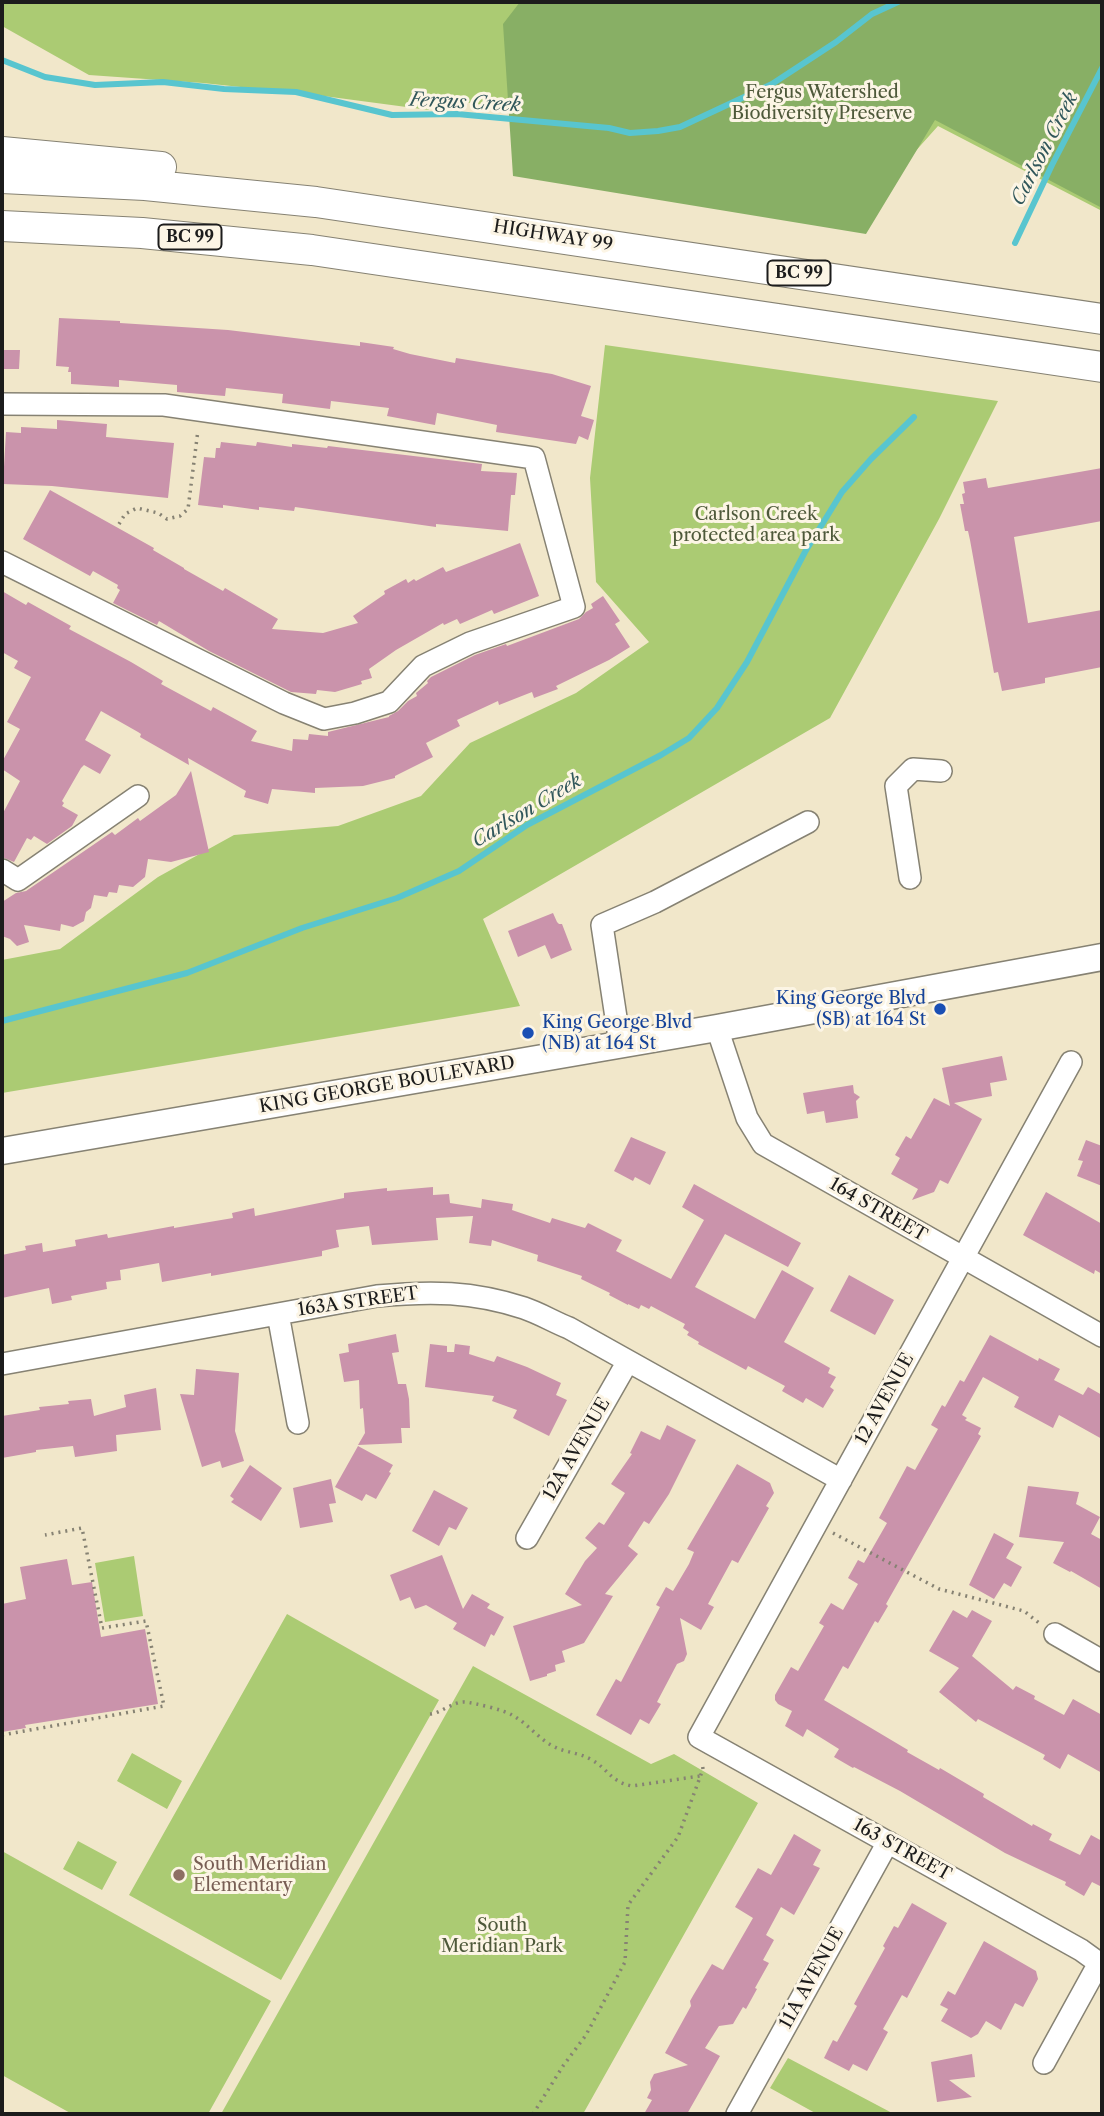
<!DOCTYPE html>
<html>
<head>
<meta charset="utf-8">
<style>
  body { margin:0 }
  #map { position:relative; width:1104px; height:2116px; overflow:hidden; background:#f1e7ca; font-family:"Libre Caslon Text",serif }
  canvas { display:block }
  .frame { position:absolute; inset:0; border:4px solid #1c1c1c; pointer-events:none }
</style>
</head>
<body>
<div id="map">
<canvas width="1104" height="2116"></canvas>
<div class="frame"></div>
</div>
<script>
const c = document.querySelector('canvas').getContext('2d');
c.lineJoin = 'round';
function paint(path, color) { c.fillStyle = color; c.fill(path, 'evenodd'); }
function stroke(path, color, width, dash) { c.strokeStyle = color; c.lineWidth = width; c.lineCap = dash ? 'butt' : 'round'; c.setLineDash(dash || []); c.stroke(path); }
function label(font, color, halo, rows, align = 'center') {
  c.font = font + ' "Libre Caslon Text",serif'; c.lineWidth = 6; c.setLineDash([]); c.textBaseline = 'middle'; c.strokeStyle = halo; c.fillStyle = color; for (const [text, x, y, turn = 0] of rows) {
    c.save(); c.translate(x, y); c.rotate((+turn || 0) * Math.PI / 180); c.textAlign = isNaN(turn) ? turn : align; if (halo) c.strokeText(text, 0, 0); c.fillText(text, 0, 0); c.restore();
  }
}
const green = new Path2D(`
  M2,2H1102V211L938,126L861,212L711,139L431,97L429,110L316,95L203,83L89,75L2,26Z
  M605,345L998,401L939,519L830,718L483,919L520,1006L2,1093V960L60,949L158,877L234,835L338,826L421,796L470,743L576,693L649,642L596,582L590,478Z
  M134,1556L143,1616L105,1622L95,1563Z
  M287,1614L439,1700L281,1980L129,1895Z
  M473,1666L651,1764L674,1754L758,1803L583,2114H221Z
  M132,1753L182,1781L167,1809L117,1781Z
  M78,1841L117,1862L102,1890L63,1869Z
  M2,1851L271,2001L208,2114H72L2,2075Z
  M788,2058L894,2114H817L770,2088Z`);
const forest = new Path2D(`
  M520,2H1102V208L935,120L866,234L513,176L503,24Z`);
const stream = new Path2D(`
  M2,60L45,77L95,85L163,82L224,89L296,92L392,115L457,114L609,128L630,133L658,131L680,127L772,84L836,42L872,14L898,2
  M1015,243L1052,165L1102,68
  M2,1021L187,973L302,928L397,898L459,871L527,825L661,755L689,738L717,708L747,662L805,552L842,492L871,459L914,417`);
const building = new Path2D(`
  M59,318L120,321V323L228,330L360,346V342L394,347L393,349L410,354L455,363L456,358L552,374L591,386L581,416L594,420L588,440L579,436L576,444L496,432L497,425L437,413L435,425L387,416L389,408L331,401L330,409L282,403L283,394L226,388L225,396L177,392V385L119,380V387L71,384V372H68L69,367L56,366Z
  M2,350H20L19,369H2Z
  M57,420L107,424L106,437L174,443L168,498L52,486L3,484L6,432L21,433V427L57,429Z
  M221,442L256,446L257,442L292,447V444L327,448L328,446L482,464L481,471L517,473L515,495H511L508,531L436,524V527L295,507L294,511L259,507V510L223,505V508L198,505L204,457L215,458L216,448H220Z
  M1102,468V521L1014,537L1028,623L1102,610V667L1045,678V683L1002,691L998,672L994,673L970,540L968,531H965L960,504H964L962,494L965,493L963,482L986,478L988,488Z
  M50,490L154,548L153,550L184,568V569L223,591L225,588L278,619L272,629L323,633L358,623L353,616L385,594L384,591L406,579L408,583L414,579L416,581L443,567L446,572L520,543L539,596L494,614L492,610L460,624L457,619L444,625L443,623L396,650L369,669L372,678L361,681L362,684L335,692L317,690L316,694L291,692L209,651L159,621L157,625L113,603L120,590L117,588L118,585L93,571L90,576L23,539Z
  M2,591L26,605L28,602L71,626L69,629L131,662L163,681L161,684L211,711L213,707L257,731L251,741L292,751L293,739L308,740L309,734L328,736V732L389,717V716L398,711L408,701L417,696L416,693L428,683L427,681L431,677L475,655L506,644L507,646L579,619L586,612L593,608L591,604L603,596L620,621L615,624L630,647L609,660L556,686L558,689L534,698L532,692L499,705L498,701L457,720L460,726L426,743L433,757L395,776V778L363,786L315,788V793L272,789L268,804L244,797L246,791L188,758L189,765L140,737L141,734L138,732L101,711L85,740L111,755L100,774L84,765L81,768L62,801L64,803L62,806L78,815L72,826L47,844L34,836L31,840L27,838L14,862L2,857V815L20,781L2,769V762L20,729L7,722L31,677L14,668L18,661L2,652Z
  M191,771L209,852L171,862L148,859L145,877L133,887L119,885L117,893L109,892L107,897L94,895L91,908L86,912L84,921L73,927L61,924L60,931L24,925L29,942L17,946L10,939L2,936V902L16,893L26,891L112,832L115,835L138,818L140,821L176,795Z
  M553,913L557,922L559,924H562L572,950L551,959L545,945L518,957L508,931Z
  M1002,1056L1007,1080L990,1083L992,1096L954,1103L982,1119L948,1184L940,1180L934,1192L912,1200L918,1189L891,1174L900,1158L895,1155L906,1136L911,1139L934,1098L950,1106L942,1068Z
  M853,1085L854,1093L860,1097L856,1101L858,1118L826,1123L824,1111L807,1114L803,1093Z
  M631,1137L666,1152L650,1185L635,1177L633,1181L614,1171Z
  M1086,1140L1102,1146V1186L1077,1176L1083,1161L1078,1160Z
  M694,1184L801,1243L788,1267L725,1234L695,1287L755,1319L782,1270L814,1288L784,1342L830,1368L828,1373L836,1377L830,1387L834,1390L823,1408L806,1398L803,1403L782,1391L785,1386L748,1366L746,1370L698,1344L699,1342L687,1335L689,1332L683,1328L685,1324L651,1306L649,1309L641,1305L639,1309L628,1304V1305L609,1295L610,1293L581,1279L582,1276L537,1261L538,1255L492,1240L491,1246L469,1243L473,1216L436,1218L438,1240L372,1245L369,1226L336,1230L339,1247L322,1251V1256L211,1276V1273L162,1282L159,1263L120,1270L121,1280L106,1282L107,1289L71,1296L72,1300L52,1304L49,1288L2,1298V1255L26,1250L25,1246L42,1243L43,1252L76,1246L75,1240L107,1234L108,1238L174,1226V1228L233,1218L232,1213L254,1208L255,1216L344,1198V1193L387,1188V1191L433,1187V1195L449,1194L450,1203L481,1208L482,1199L513,1204L512,1210L550,1223L552,1218L585,1228L588,1223L622,1240L616,1251L671,1279L704,1220L682,1207Z
  M1046,1192L1102,1224V1274L1095,1270L1094,1274L1023,1235Z
  M849,1275L894,1300L875,1335L830,1311Z
  M396,1334L399,1352L392,1353L398,1384H406L409,1399L410,1428H401L402,1443L358,1445L365,1433L363,1408L360,1409L359,1380L344,1382L339,1354L349,1352L348,1344Z
  M990,1335L1038,1361L1039,1358L1060,1369L1054,1380L1083,1395L1088,1387L1102,1395V1439L1059,1415L1053,1428L1014,1407L1019,1397L983,1377L962,1415L967,1418L965,1420L981,1428L978,1434L981,1436L886,1604L888,1606L878,1623L875,1621L848,1669L843,1666L824,1700L908,1750L907,1752L939,1770L940,1768L984,1794L983,1797L1032,1826L1033,1824L1052,1834L1049,1840L1080,1855L1091,1835L1102,1841V1887L1092,1882L1084,1896L1065,1885L1066,1882L1005,1853L900,1791L854,1767L853,1768L834,1757L839,1749L807,1729L803,1737L785,1726L792,1711L778,1704L775,1700V1695L791,1667L798,1671L824,1626L819,1623L831,1603L843,1610L858,1584L848,1578L858,1560L864,1563L887,1523L879,1518L907,1466L915,1470L938,1429L931,1425L942,1405L945,1407L960,1380L964,1382Z
  M430,1344L447,1346V1352H454L455,1344L470,1346L469,1354L494,1362L497,1356L527,1367L561,1383L556,1395L567,1400L549,1436L513,1418L517,1410L492,1401L494,1396L425,1387Z
  M196,1369L239,1373L235,1431L244,1461L222,1468L220,1461L202,1467L180,1394L194,1395Z
  M156,1388L161,1430L116,1435L117,1451L75,1457L73,1446L36,1450V1452L2,1458V1416L40,1410L39,1407L69,1404L68,1401L91,1399L94,1416L126,1407L124,1395Z
  M667,1425L696,1440L669,1494L649,1524L644,1521L628,1546L638,1554L605,1594L613,1596L584,1643L562,1651L565,1662L555,1665L556,1671L547,1674V1676L530,1681L513,1626L582,1605L565,1594L585,1561L597,1548L585,1538L599,1522L604,1525L625,1493L611,1484L632,1454L630,1453L641,1431L660,1440Z
  M358,1446L393,1465L389,1472L391,1473L376,1499L366,1494L362,1501L335,1487Z
  M737,1464L770,1483L774,1493L766,1506L769,1508L738,1563L732,1560L708,1604L714,1607L701,1630L680,1618L687,1654L684,1661L677,1664L657,1702L661,1704L649,1724L640,1719L631,1735L596,1715L616,1679L621,1682L660,1607L656,1605L666,1587L673,1591L689,1564L694,1552L687,1549Z
  M250,1465L282,1488L261,1521L231,1502L234,1499L230,1496Z
  M331,1479L336,1503L329,1504L333,1522L300,1528L293,1488Z
  M1028,1486L1079,1492L1076,1504L1100,1517L1091,1534L1102,1540V1589L1071,1571L1070,1572L1053,1563L1064,1542L1019,1537Z
  M434,1490L468,1508L456,1530L449,1527L439,1546L412,1531Z
  M994,1533L1014,1544L1006,1558L1022,1567L1011,1587L1004,1583L994,1599L969,1585Z
  M442,1555L463,1609L472,1594L490,1604L487,1608L504,1617L494,1636L491,1634L485,1647L453,1629L457,1623L426,1605L415,1609L410,1597L400,1601L390,1575Z
  M67,1559L72,1585L92,1582L101,1637L145,1629L158,1704L25,1725L26,1728L2,1732V1604L26,1599L20,1567Z
  M953,1610L967,1618L972,1610L992,1621L972,1656L1013,1690L1016,1686L1035,1696L1034,1699L1064,1715L1073,1699L1102,1715V1773L1068,1754L1060,1769L1043,1759L1045,1755L978,1719L976,1722L939,1692L959,1668L929,1651Z
  M794,1834L821,1850L813,1865L820,1868L794,1915L781,1907L766,1935L774,1940L763,1960L769,1963L755,1988L757,1989L746,2009L743,2007L733,2024L719,2026L705,2048L720,2056L687,2114H644L652,2100L647,2098L651,2090L650,2082L654,2074L688,2065L665,2053L691,2006L690,2001L694,1994L712,1964L723,1970L753,1918L735,1907L758,1868L771,1875Z
  M912,1903L947,1923L907,1998L902,1995L883,2029L888,2032L867,2071L853,2064L849,2071L824,2058L833,2040L837,2042L857,2006L854,2004L885,1948L883,1946L894,1926L898,1928Z
  M984,1941L1036,1971L1038,1979L1023,2007L1015,2003L1001,2030L986,2021L978,2034L971,2038L941,2021L948,2009L940,2005L948,1991L955,1995Z
  M972,2054L975,2077L949,2080L972,2097L937,2102L931,2062Z`);
const path = new Path2D(`
  M119,524L125,514L137,508L158,513L167,519L180,516L188,509L198,430
  M833,1533L939,1589L1024,1611L1039,1623
  M430,1714C441,1713 454,1701 465,1702C475,1703 504,1710 512,1715C527,1723 537,1737 551,1745C564,1753 579,1752 592,1760C608,1769 611,1782 632,1786L700,1776
  M2,1735L164,1706L146,1621L102,1628L82,1528L45,1535
  M533,2114L563,2066L586,2035L625,1962L628,1905L678,1837L703,1769L702,1762`);
const minor = new Path2D(`
  M2,404L164,405L534,458L574,607L470,643L423,666L389,702L355,713L324,719L284,703L2,562
  M2,870L18,880L138,796
  M910,878L896,786L913,769L941,771
  M717,1028L747,1118L763,1144L1102,1336
  M620,1044L602,925L655,902L808,822
  M1071,1062L699,1737L1081,1950L1099,1963L1102,1968
  M278,1314L298,1423
  M2,1364L377,1296C430,1291 472,1291 524,1308C539,1313 554,1322 569,1328L841,1480
  M527,1538L628,1361
  M1055,1634L1102,1661
  M1044,2063L1099,1963
  M737,2114L888,1842`);
const major = new Path2D(`
  M2,1151L717,1028L1102,957`);
const highway = new Path2D(`
  M2,152L161,167
  M2,178L145,185L316,202L1102,319
  M2,226L142,233L312,250L1102,367`);
const markers = [
  [940,1009,7,"#1a4fb4"],
  [528,1033,7,"#1a4fb4"],
  [179,1875,7,"#8d6e63"]
];
const shields = [
  [190,237,63],
  [799,273,63]
];
const shieldNames = [
  ["BC 99",190,237],
  ["BC 99",799,273]
];
const parkNames = [
  ["Fergus Watershed",822,93],
  ["Biodiversity Preserve",822,114],
  ["Carlson Creek",756,515],
  ["protected area park",756,536],
  ["South",502,1926],
  ["Meridian Park",502,1947]
];
const streetNames = [
  ["HIGHWAY 99",553,236,9],
  ["KING GEORGE BOULEVARD",387,1085,-10],
  ["164 STREET",878,1210,30],
  ["163A STREET",358,1302,-8],
  ["12 AVENUE",885,1399,-61],
  ["12A AVENUE",577,1449,-60],
  ["163 STREET",902,1850,29],
  ["11A AVENUE",812,1978,-61]
];
const transitNames = [
  ["King George Blvd",926,999],
  ["(SB) at 164 St",926,1020],
  ["King George Blvd",542,1023,"left"],
  ["(NB) at 164 St",542,1044,"left"]
];
const educationNames = [
  ["South Meridian",193,1865],
  ["Elementary",193,1886]
];
const waterNames = [
  ["Fergus Creek",465,103,3],
  ["Carlson Creek",1045,149,-63],
  ["Carlson Creek",527,811,-31]
];
paint(green, '#abcb73');
paint(forest, '#88af65');
stroke(stream, '#58c5cf', 6);
paint(building, '#ca93ab');
stroke(minor, '#868273', 24);
stroke(major, '#868273', 29);
stroke(highway, '#868273', 32);
stroke(path, '#868273', 3.5, [2, 5]);
stroke(minor, '#fff', 21);
stroke(major, '#fff', 26);
stroke(highway, '#fff', 30);
for (const [x, y, r, color] of markers) { const dot = new Path2D(); dot.arc(x, y, r, 0, 2 * Math.PI); c.fillStyle = color; c.fill(dot); stroke(dot, '#fcf5e5', 2.5); }
for (const [x, y, w] of shields) { const box = new Path2D(); box.roundRect(x - w / 2, y - 12.5, w, 25, 5); c.fillStyle = '#fcf5e5'; c.fill(box); stroke(box, '#1c1c1c', 2); }
label('bold 16px', '#1c1c1c', null, shieldNames);
label('18px', '#4e593a', '#fcf5e5', parkNames);
label('18px', '#1c1c1c', '#fcf5e5', streetNames);
label('18px', '#164399', '#fcf5e5', transitNames, 'right');
label('18px', '#785e54', '#fcf5e5', educationNames, 'left');
label('italic 19px', '#31575b', '#fcf5e5', waterNames);
</script>
</body>
</html>
